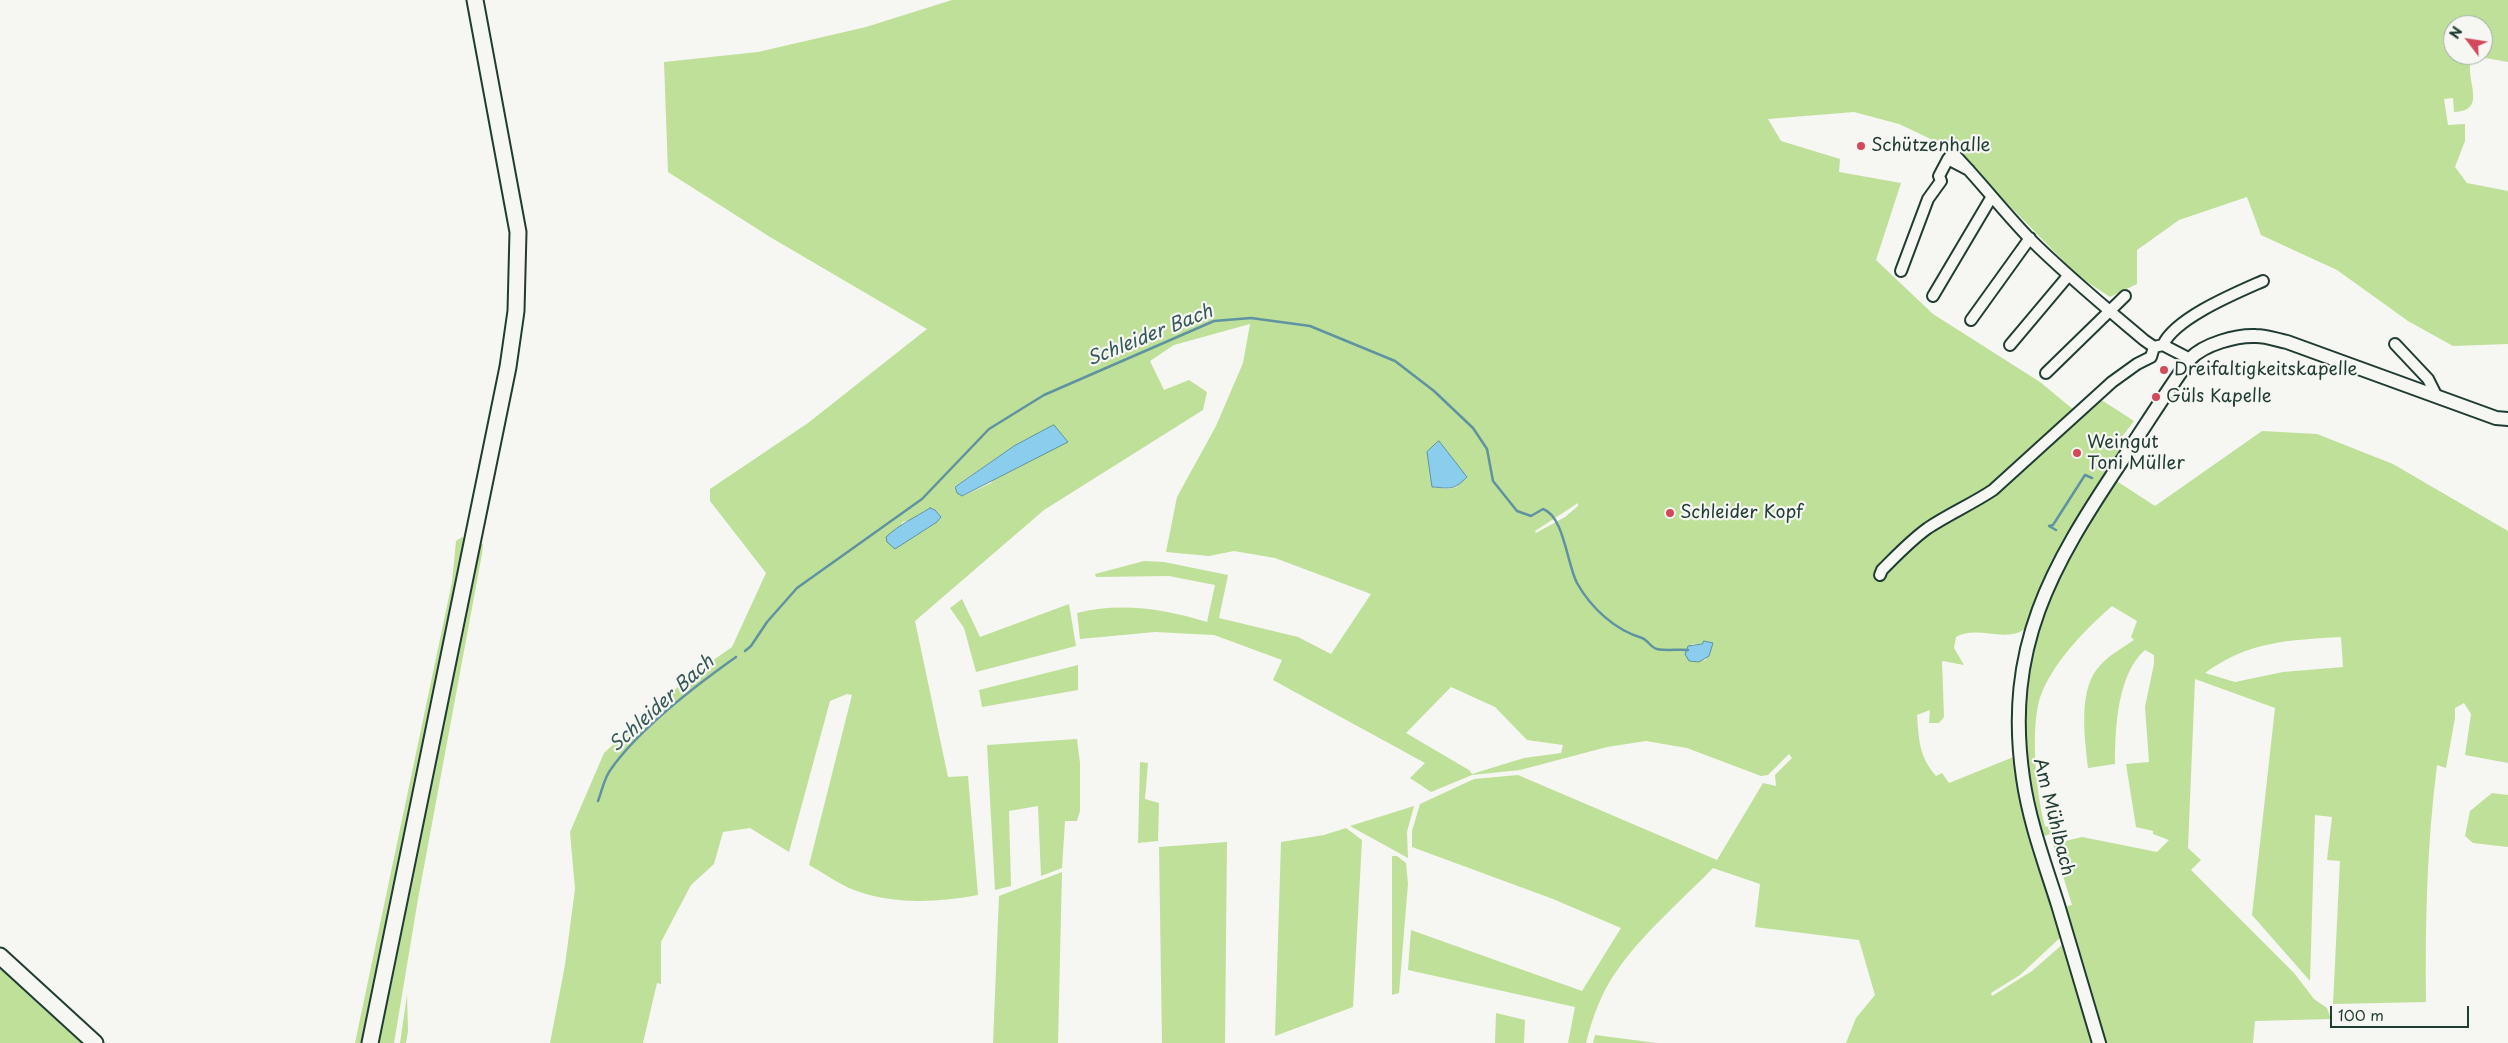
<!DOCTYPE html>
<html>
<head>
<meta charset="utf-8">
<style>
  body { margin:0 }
  #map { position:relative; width:2508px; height:1043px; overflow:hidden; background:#f6f6f2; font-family:"Playpen Sans",sans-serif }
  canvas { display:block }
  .north { position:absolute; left:2443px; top:15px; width:50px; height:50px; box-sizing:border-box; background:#f6f6f2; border:1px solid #a0aca6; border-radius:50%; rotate:301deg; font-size:14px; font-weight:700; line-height:20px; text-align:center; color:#1f3d34 }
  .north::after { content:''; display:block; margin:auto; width:18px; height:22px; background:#d1495b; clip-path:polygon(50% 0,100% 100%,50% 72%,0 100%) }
  .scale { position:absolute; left:2330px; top:1006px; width:139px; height:22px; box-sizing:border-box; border:2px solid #1f3d34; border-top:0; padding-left:6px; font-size:15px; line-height:18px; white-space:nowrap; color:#1f3d34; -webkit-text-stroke:4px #f6f6f2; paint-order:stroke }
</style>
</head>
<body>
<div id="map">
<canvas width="2508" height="1043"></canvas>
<div class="north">N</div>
<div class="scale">100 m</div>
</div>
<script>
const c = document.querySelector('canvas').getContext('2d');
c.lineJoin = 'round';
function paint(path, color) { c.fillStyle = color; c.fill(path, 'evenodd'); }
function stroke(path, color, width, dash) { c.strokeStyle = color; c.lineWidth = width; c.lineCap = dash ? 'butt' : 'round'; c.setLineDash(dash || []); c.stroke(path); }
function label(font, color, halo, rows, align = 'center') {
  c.font = font + ' "Playpen Sans",sans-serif'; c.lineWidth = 4.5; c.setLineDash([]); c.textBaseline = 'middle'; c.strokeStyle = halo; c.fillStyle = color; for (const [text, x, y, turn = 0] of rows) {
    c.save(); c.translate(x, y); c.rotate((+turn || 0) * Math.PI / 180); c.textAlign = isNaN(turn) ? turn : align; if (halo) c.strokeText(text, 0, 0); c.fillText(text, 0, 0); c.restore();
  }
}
const green = new Path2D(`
  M952,0H2508V62L2474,56C2472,59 2470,64 2470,67C2469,86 2485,111 2454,112L2453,98L2444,99L2448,125L2465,124V141L2455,167L2467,183L2508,191V344L2453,346L2408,321L2337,270L2261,235L2247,197L2179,220L2137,250V284L2110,297L2078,276L1956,151L1899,124L1854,112L1768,119L1781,141L1840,159L1839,172L1901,183L1876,260L1933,314L2040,382L2080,415L2100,399L2134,421L2121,438L2126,446C2088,504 2046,562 2025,629C2005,643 1977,625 1956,637L1954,648L1964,665L1942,661L1944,717L1939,723H1929L1930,710L1917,715C1919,741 1919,756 1936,776L1942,773L1949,783L2016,756L2063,935L2020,975L1991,993L1992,996L2032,971L2064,943L2092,1043H1846L1856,1018L1875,995L1859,940L1755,927L1760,884L1713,868C1681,901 1642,934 1616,972C1601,993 1592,1019 1586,1043H1568L1575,1007L1408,970L1411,930L1582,991L1621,928L1553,899L1412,847V831L1420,804L1474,779L1518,775L1717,860L1763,783L1776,786L1775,775L1792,758L1789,754L1768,775L1761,776L1687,748L1646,741L1607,747L1520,770L1472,775L1431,792L1410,778L1425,763L1273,680L1282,660L1214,635L1155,632L1080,639L1077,613C1121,602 1164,609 1207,622L1215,585L1169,576L1096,577L1095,574L1144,561L1164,562L1228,575L1219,618L1298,637L1331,654L1371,594L1275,558L1234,551L1209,556L1166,552L1177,497L1216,426L1243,363L1250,324L1174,345L1150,361L1164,390L1189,380L1207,392L1203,410L1044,510L915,621L948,777L968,776L978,895C936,903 889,905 849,888C836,882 822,872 809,865L852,695L847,694L830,701L789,852L750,828L723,832L714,864L691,885L661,942V984L657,983L643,1043H550L565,965L575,889L570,832L604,753L647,713L692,675L732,647L766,573L710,501V489L808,423L927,329L770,237L668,172L664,62L758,52L866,27ZM2453,25H2483V55H2453ZM1439,442L1457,487L1449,489L1432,487L1427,452ZM1014,446L991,483L963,496L957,493L954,487ZM1578,503V506L1565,517L1536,533L1535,531ZM930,508L935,510L941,517L937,522L894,549L902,522L911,520ZM1692,644H1702L1706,660L1689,661ZM1451,687L1495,707L1527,740L1563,745L1561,753L1524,758L1472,774L1469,770L1406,733Z
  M2262,431L2317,434L2393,464L2508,531V763L2465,755L2471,714L2464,703L2455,708V718L2446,768L2437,765C2427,844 2425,923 2426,1002L2333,1004L2340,861L2327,860L2332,817L2315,815L2310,981L2252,915L2275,708L2195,679L2188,848L2201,860L2191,870L2294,973L2314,999L2327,1008L2331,1019L2255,1021L2253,1043H2105L2063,907L2072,905L2053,844L2082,837L2157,852L2169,840L2153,834V831L2136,827L2126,764L2149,762L2145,707L2154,664V655L2145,650C2117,674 2115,730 2115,764L2088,768C2085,740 2078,693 2097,669C2107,656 2121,649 2134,640L2131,637L2137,621L2112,606C2085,630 2057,658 2042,692C2029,723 2036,794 2045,826L2061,831L2041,837L2033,802L2021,715L2032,643L2055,577L2115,480L2155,506ZM2341,637L2343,667L2283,672L2235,682L2205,673C2249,641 2289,640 2341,637Z
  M462,537L465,539L364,1043H355L452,582L456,541Z
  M479,544H483L482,554L418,899L394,1043H376Z
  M962,599L980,637L1069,604L1076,646L976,672L964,628L950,608Z
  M1078,665V690L982,707L979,690Z
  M1077,739L1080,763V811L1077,821H1065L1062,868L1041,876L1038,806L1009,811L1011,886L995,890L987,745Z
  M1140,762L1148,763L1145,799L1159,803L1158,841L1138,843Z
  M2492,793L2508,795V847L2473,843L2465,836L2470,811Z
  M1414,806L1407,832L1408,858L1350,826Z
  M1346,828L1362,840L1353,1007L1275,1036L1281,842L1324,835Z
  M1227,842L1225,1043H1162L1159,847Z
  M1392,856H1397L1406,863L1408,884L1399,993L1392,995Z
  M1062,872L1058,1043H993L999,896Z
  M0,962L87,1043H0Z
  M407,995L408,1031L406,1043H400Z
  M1496,1013L1525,1020L1524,1043H1495Z
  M1595,1035L1657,1043H1593Z`);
const water = new Path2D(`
  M1054,425L1068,442L962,496L957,493L955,487L1014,446Z
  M1439,441L1467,477C1453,491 1451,488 1432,487L1427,452Z
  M930,508L935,510L941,517L937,522L895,549L887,542L886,537C900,524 914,518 930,508Z
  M1704,641L1713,643L1709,656L1699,662L1689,661L1685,654L1688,646L1702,644Z`);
const stream = new Path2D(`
  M2056,530L2049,526L2053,525L2085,475L2092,478
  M745,651L751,646L767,622L797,588L922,499L989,429L1044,395L1214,321L1251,318L1310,326L1395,361L1434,391L1473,428L1487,449L1493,481L1517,511L1531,516L1543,509C1564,516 1567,564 1577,583C1591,608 1615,630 1642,638C1648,640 1651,648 1657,649C1666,651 1678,649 1688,650
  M598,801C602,791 604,778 611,769C640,728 695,686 736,657`);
const minor = new Path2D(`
  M1969,170L1948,159L1953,153C1980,181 2003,211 2030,239C2066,275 2105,307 2144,340L2154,347L2163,345L2190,359
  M1901,271L1928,199L1941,181L1939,176L1948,159
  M1933,296L1991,198
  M1971,320L2030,238
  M2395,344L2428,379L2436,395
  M2010,345L2068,276
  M2163,345C2175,318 2236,293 2263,281
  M2046,373L2125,296
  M1880,575L1882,570C1897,555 1911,540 1928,528C1949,514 1972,504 1993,490L2112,382L2137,364L2151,357L2154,347`);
const tertiary = new Path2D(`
  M2099,1043C2085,997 2072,951 2058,905C2045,864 2029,821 2023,778C2004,647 2051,567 2121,462C2144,428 2166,392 2190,359C2204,344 2237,335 2256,336C2267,336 2277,340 2287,342L2496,418L2508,419`);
const secondary = new Path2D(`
  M0,956L95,1043
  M370,1043L508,367L516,311L518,232L475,0`);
const markers = [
  [1861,146,5,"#d1495b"],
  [2164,370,5,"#d1495b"],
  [2156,397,5,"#d1495b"],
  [2077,453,5,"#d1495b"],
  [1670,513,5,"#d1495b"]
];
const poiNames = [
  ["Schützenhalle",1871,146],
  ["Dreifaltigkeitskapelle",2174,370],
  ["Güls Kapelle",2166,397],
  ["Weingut",2087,443],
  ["Toni Müller",2087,464],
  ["Schleider Kopf",1680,513]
];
const streetNames = [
  ["Am Mühlbach",2053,817,76]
];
const waterNames = [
  ["Schleider Bach",1150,336,-22],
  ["Schleider Bach",662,704,-42]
];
paint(green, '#bfe099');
paint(water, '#8acdec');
stroke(water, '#5f93a2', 1);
stroke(stream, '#5f93a2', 2.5);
stroke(minor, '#1f3d34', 14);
stroke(tertiary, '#1f3d34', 16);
stroke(secondary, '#1f3d34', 19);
stroke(minor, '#f6f6f2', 10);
stroke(tertiary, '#f6f6f2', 12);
stroke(secondary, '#f6f6f2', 15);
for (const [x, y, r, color] of markers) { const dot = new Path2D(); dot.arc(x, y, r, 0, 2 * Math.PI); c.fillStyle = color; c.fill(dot); stroke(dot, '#f6f6f2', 2); }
label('18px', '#1f3d34', '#f6f6f2', poiNames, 'left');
label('18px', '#1f3d34', '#f6f6f2', streetNames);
label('italic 19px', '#345a59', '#f6f6f2', waterNames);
</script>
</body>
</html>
